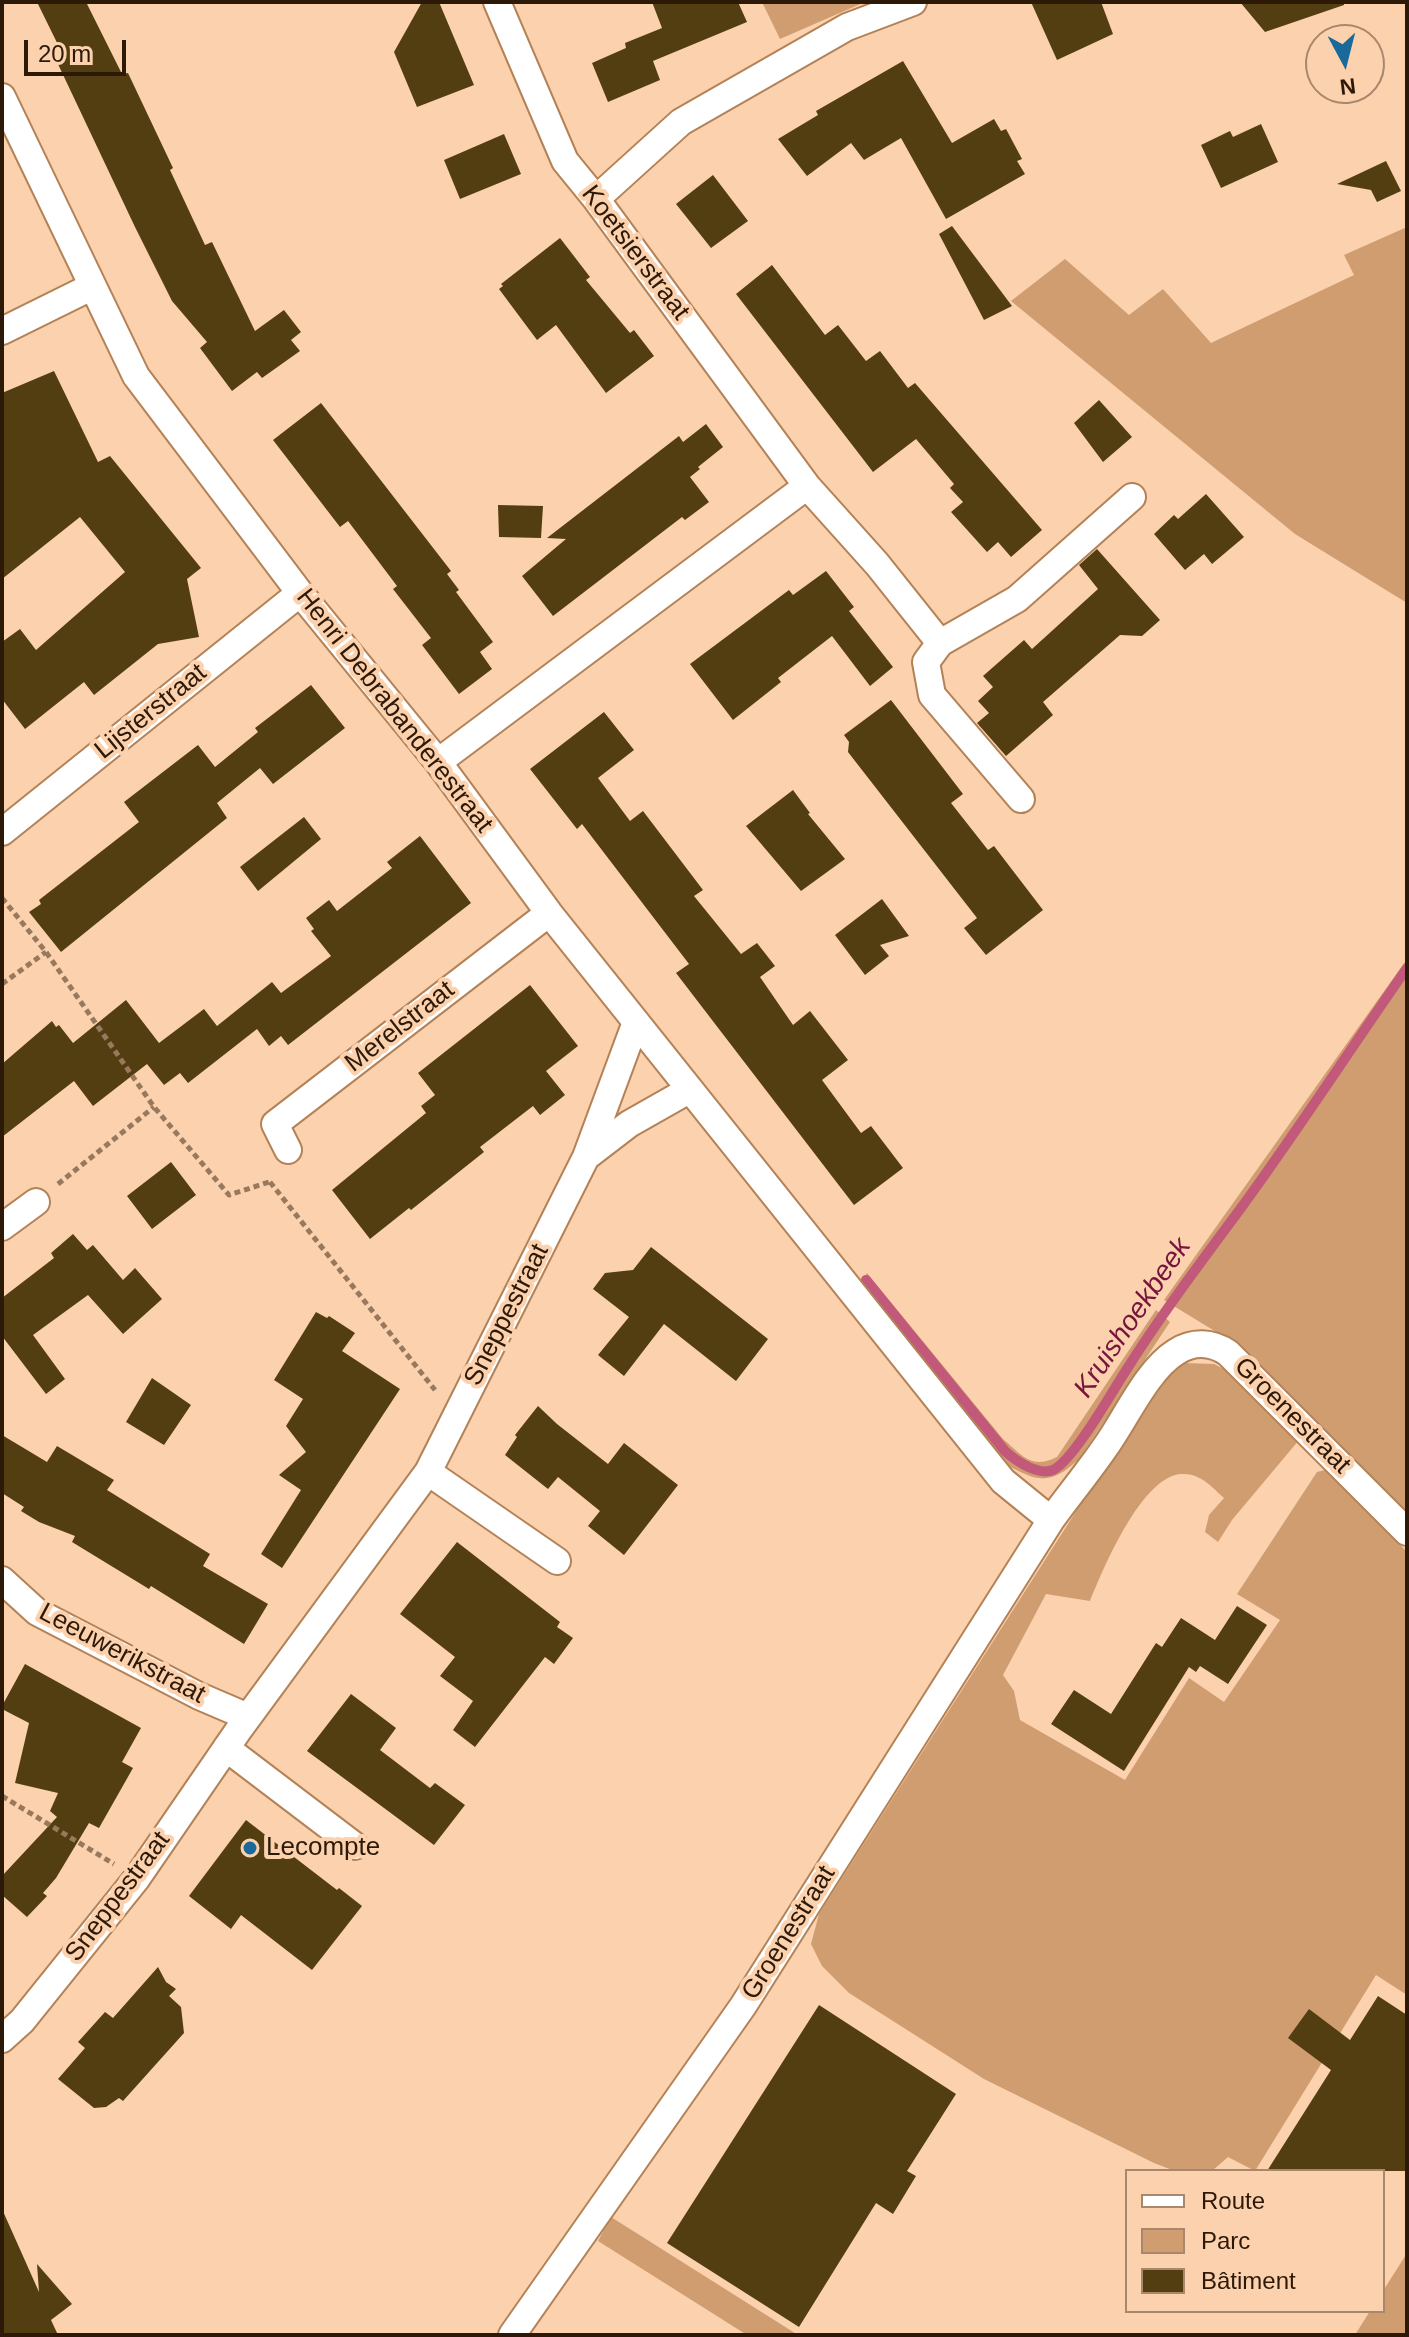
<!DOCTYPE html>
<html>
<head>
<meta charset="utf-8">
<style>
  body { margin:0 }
  #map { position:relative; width:1409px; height:2337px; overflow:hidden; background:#fcd1ae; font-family:Arial,sans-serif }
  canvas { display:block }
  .frame { position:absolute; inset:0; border:4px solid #2c1908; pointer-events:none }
  .legend { position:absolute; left:1125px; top:2169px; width:260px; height:144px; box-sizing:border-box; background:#fcd1ae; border:2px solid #a9876c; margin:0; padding:10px 14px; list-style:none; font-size:24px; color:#2c1908 }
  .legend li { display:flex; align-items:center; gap:16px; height:40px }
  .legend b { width:40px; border:2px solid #a9876c }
  .north { position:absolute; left:1305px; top:24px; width:80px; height:80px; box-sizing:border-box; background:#fcd1ae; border:2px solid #a9876c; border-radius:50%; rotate:173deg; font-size:22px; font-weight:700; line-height:32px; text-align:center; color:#2c1908 }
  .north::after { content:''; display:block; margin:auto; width:28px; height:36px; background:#19699b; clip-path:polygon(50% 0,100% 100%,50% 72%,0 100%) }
  .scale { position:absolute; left:24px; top:40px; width:102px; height:36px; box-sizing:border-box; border:4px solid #2c1908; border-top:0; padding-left:10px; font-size:24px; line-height:28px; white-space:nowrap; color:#2c1908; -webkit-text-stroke:6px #fcd1ae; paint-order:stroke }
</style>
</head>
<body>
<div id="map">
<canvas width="1409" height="2337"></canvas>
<div class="frame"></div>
<ul class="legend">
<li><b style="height:10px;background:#fff"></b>Route</li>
<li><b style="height:22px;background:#d09d70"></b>Parc</li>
<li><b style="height:22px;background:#533e11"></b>Bâtiment</li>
</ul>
<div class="north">N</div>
<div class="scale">20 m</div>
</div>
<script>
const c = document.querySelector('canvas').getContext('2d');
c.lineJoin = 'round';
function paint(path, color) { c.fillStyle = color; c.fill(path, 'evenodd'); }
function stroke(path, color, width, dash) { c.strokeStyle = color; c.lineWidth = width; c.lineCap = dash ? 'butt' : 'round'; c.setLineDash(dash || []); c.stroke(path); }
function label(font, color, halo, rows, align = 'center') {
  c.font = font + ' Arial,sans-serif'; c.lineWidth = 8; c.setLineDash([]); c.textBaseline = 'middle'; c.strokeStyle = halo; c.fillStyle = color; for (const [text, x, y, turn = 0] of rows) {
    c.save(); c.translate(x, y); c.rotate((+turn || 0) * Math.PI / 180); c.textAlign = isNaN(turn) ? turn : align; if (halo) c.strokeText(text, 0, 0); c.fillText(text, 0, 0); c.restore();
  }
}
const green = new Path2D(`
  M762,2H865L780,39Z
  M1407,227V603L1295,534L1011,301L1065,259L1129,315L1163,289L1211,343L1354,275L1344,255Z
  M1407,959V1516L1244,1349L1164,1300Z
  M867,1273L1003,1439C1022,1455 1031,1470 1057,1457L1156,1310L1170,1322L1079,1459C1050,1486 1038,1482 1005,1464L859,1287Z
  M1185,1363L1214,1364L1232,1373L1299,1440L1232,1520L1218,1542L1205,1532L1209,1515L1224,1498C1212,1487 1200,1473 1182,1474C1142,1475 1103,1569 1090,1601L1046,1594L1003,1675L1014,1691L1020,1720L1125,1780L1189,1678L1224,1702L1280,1620L1237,1594L1317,1472L1329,1469L1407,1552V1995L1376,1975L1255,2171L1228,2157L1213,2170L1175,2171L1154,2163L984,2079L849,1993L822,1966L811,1944L819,1914L1156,1386Z
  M611,2217L798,2335H747L598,2241Z
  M1407,2253V2335H1355L1370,2311H1383V2291Z`);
const stream = new Path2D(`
  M866,1280L1005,1451C1016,1461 1038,1476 1053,1470C1073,1461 1112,1392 1125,1372C1161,1315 1201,1262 1241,1208C1298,1130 1351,1048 1407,968`);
const building = new Path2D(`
  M37,2H86L122,74L128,73L173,168L170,170L205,245L212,242L255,331L284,310L301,332L291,340L300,351L262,378L257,372L232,391L200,348L207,342L172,301L135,227L57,62L65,59Z
  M422,2H439L474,85L417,107L394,52Z
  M652,2H738L747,22L653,61L660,80L608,102L592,63L626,48L625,43L662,28Z
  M1031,2H1101L1113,34L1057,60Z
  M1240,2H1344V5L1265,32Z
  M903,61L952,143L994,119L1001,131L1006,129L1022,159L1017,161L1025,174L946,219L901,138L864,160L851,143L807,176L778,139L818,115L816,111Z
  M1261,124L1278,162L1221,188L1201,145L1230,131L1233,137Z
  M504,134L521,174L460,199L444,160Z
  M1386,161L1401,191L1377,202L1371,190L1337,184Z
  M713,175L748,221L711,248L676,204Z
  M952,226L1012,306L984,320L939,234Z
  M560,238L590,277L586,280L630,333L634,330L654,356L606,393L556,325L537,340L499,289L503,286L501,284Z
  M772,265L825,335L838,325L866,361L880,351L908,388L915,383L1042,530L1011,557L998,542L987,552L951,512L963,502L950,488L954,484L916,439L873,472L736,294Z
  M54,371L98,462L110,456L201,568L187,579L199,637L158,644L94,695L84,682L25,729L2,699V642L20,629L36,650L125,572L80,517L2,579V393Z
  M1099,400L1132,437L1103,462L1074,423Z
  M321,403L451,571L447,574L459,590L456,592L493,642L480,652L492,669L459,694L422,645L431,638L393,589L397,586L348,521L340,527L273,440Z
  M706,424L723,447L698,467L700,469L690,477L709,502L685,520L682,517L553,616L522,576L566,539L547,538L679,436L683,442Z
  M1206,494L1244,537L1212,564L1204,554L1185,570L1154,534L1174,515L1178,519Z
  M498,505L543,506L541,538L499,537Z
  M1097,549L1160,620L1142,636L1120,635L1043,702L1053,715L1006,756L977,723L989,713L978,701L993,687L983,676L1024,640L1032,649L1098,589L1079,565Z
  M826,571L854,607L849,611L893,667L870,686L832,636L778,678L781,682L733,720L690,664L789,590L793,595Z
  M311,685L345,728L273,784L260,768L217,803L227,818L61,952L29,912L41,904L39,900L139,822L124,802L198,745L215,767L258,732L255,728Z
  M891,700L963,794L951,803L988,850L994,846L1043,910L986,955L964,928L977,918L848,752L849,742L844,735Z
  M604,712L634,750L598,778L630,821L643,811L703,890L694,896L741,954L757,943L775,966L760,977L793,1025L810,1011L848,1060L822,1080L861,1133L871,1126L903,1168L854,1205L676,973L689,964L582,824L577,829L530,769Z
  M793,790L810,813L808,814L845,859L801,891L746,826Z
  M304,817L321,839L258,891L240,867Z
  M420,836L471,903L288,1045L281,1036L269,1046L257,1029L188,1083L180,1073L164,1085L147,1064L93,1106L74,1081L2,1137V1064L52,1021L56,1027L59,1025L73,1043L126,1000L159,1043L204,1009L217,1026L272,982L281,993L331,956L311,931L314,929L306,918L329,900L337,911L392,868L387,862Z
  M882,899L909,936L880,945L889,956L865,975L835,935Z
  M530,985L578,1046L546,1071L565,1095L540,1115L533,1106L480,1147L484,1152L411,1210L409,1208L370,1239L332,1190L426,1113L421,1106L435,1095L418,1073Z
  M171,1162L196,1195L152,1229L127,1196Z
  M73,1234L87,1250L93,1245L123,1280L135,1268L162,1299L123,1334L88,1295L33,1335L65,1379L46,1394L2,1336V1298L54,1258L51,1253Z
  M651,1247L768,1339L736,1381L664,1324L624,1376L598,1355L629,1317L593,1289L605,1273L633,1270Z
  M316,1312L327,1318L329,1316L355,1333L342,1351L400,1389L282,1568L261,1554L301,1490L279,1475L306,1452L286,1426L303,1399L274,1380Z
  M152,1378L191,1405L164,1445L126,1422Z
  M538,1406L557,1424L608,1464L624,1443L678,1485L624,1555L588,1526L600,1511L558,1477L548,1489L505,1455L517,1437L515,1435Z
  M2,1435L47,1462L57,1446L114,1480L107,1490L210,1554L203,1566L268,1604L244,1644L151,1586L149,1589L72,1542L75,1536L39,1522L21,1511L24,1507L2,1493Z
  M457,1542L560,1622L557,1627L573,1638L554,1664L545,1657L475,1747L453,1730L473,1701L440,1676L455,1657L400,1614Z
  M1237,1606L1267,1625L1228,1684L1200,1666L1196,1672L1189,1667L1124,1771L1051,1724L1074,1690L1111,1714L1156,1643L1162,1647L1181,1618L1215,1640Z
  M25,1664L141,1728L122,1762L133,1768L99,1828L89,1823L56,1878L43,1893L47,1896L27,1917L2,1895V1876L57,1817L50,1811L58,1793L15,1783L29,1723L2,1709V1706Z
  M351,1694L396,1728L380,1750L430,1788L435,1783L465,1805L434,1845L307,1751Z
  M246,1820L337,1890L339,1888L362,1906L312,1970L241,1915L231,1929L189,1896Z
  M158,1967L166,1982L176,1989L169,1996L181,2007L184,2033L123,2101L119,2098L106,2107L94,2108L58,2079L85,2048L78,2042L105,2012L113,2018Z
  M1378,1996L1407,2015V2171H1267L1331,2070L1288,2038L1309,2009L1350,2040Z
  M819,2005L956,2094L907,2171L916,2176L893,2214L876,2203L799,2327L667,2243Z
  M2,2209L39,2292L37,2264L72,2304L51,2320L58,2335H2Z`);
const path = new Path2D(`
  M2,898L46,952L154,1107L229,1195L269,1182
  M2,984L46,952
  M270,1182L435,1390
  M58,1184L154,1107
  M2,1796L114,1864`);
const minor = new Path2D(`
  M497,2L565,161L596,199L807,486L877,564L940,643L926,662L932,695L1021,799
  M2,97L136,376L300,593L438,762L549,913L1003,1481L1051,1520
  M596,199L681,122L847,27L913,2
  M2,331L91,287
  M940,643L1017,599L1132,497
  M438,762L807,486
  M2,832L300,593
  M288,1150L275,1124L549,913
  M586,1157L629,1124L689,1090
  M2,1227L36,1202
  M428,1472L557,1561
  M2,1580L37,1612L199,1696L248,1717
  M226,1748L355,1846
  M2,2039L22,2021L137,1878L240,1728L428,1472L586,1157L636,1022
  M512,2335L743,2006L1051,1520C1069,1495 1089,1471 1106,1446C1126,1418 1147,1370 1176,1352C1193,1341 1212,1342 1228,1353L1407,1532`);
const markers = [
  [250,1848,8,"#19699b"]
];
const streetNames = [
  ["Koetsierstraat",635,253,53],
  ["Henri Debrabanderestraat",394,711,52],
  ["Lijsterstraat",151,712,-39],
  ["Merelstraat",400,1027,-38],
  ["Sneppestraat",507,1315,-63],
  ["Groenestraat",1292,1416,45],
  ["Leeuwerikstraat",122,1654,28],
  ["Sneppestraat",118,1897,-53],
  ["Groenestraat",789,1933,-58]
];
const poiNames = [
  ["Lecompte",266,1848]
];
const waterNames = [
  ["Kruishoekbeek",1133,1318,-56]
];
paint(green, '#d09d70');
stroke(stream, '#c2587a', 10);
paint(building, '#533e11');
stroke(minor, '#b38257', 30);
stroke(path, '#98795e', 5, [6, 4]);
stroke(minor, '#fff', 26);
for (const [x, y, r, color] of markers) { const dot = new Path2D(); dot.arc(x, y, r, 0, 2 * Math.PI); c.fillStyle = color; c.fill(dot); stroke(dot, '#fcd1ae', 3); }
label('26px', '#2c1908', '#fcd1ae', streetNames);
label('26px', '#2c1908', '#fcd1ae', poiNames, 'left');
label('italic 28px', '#77143d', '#fcd1ae', waterNames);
</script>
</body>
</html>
